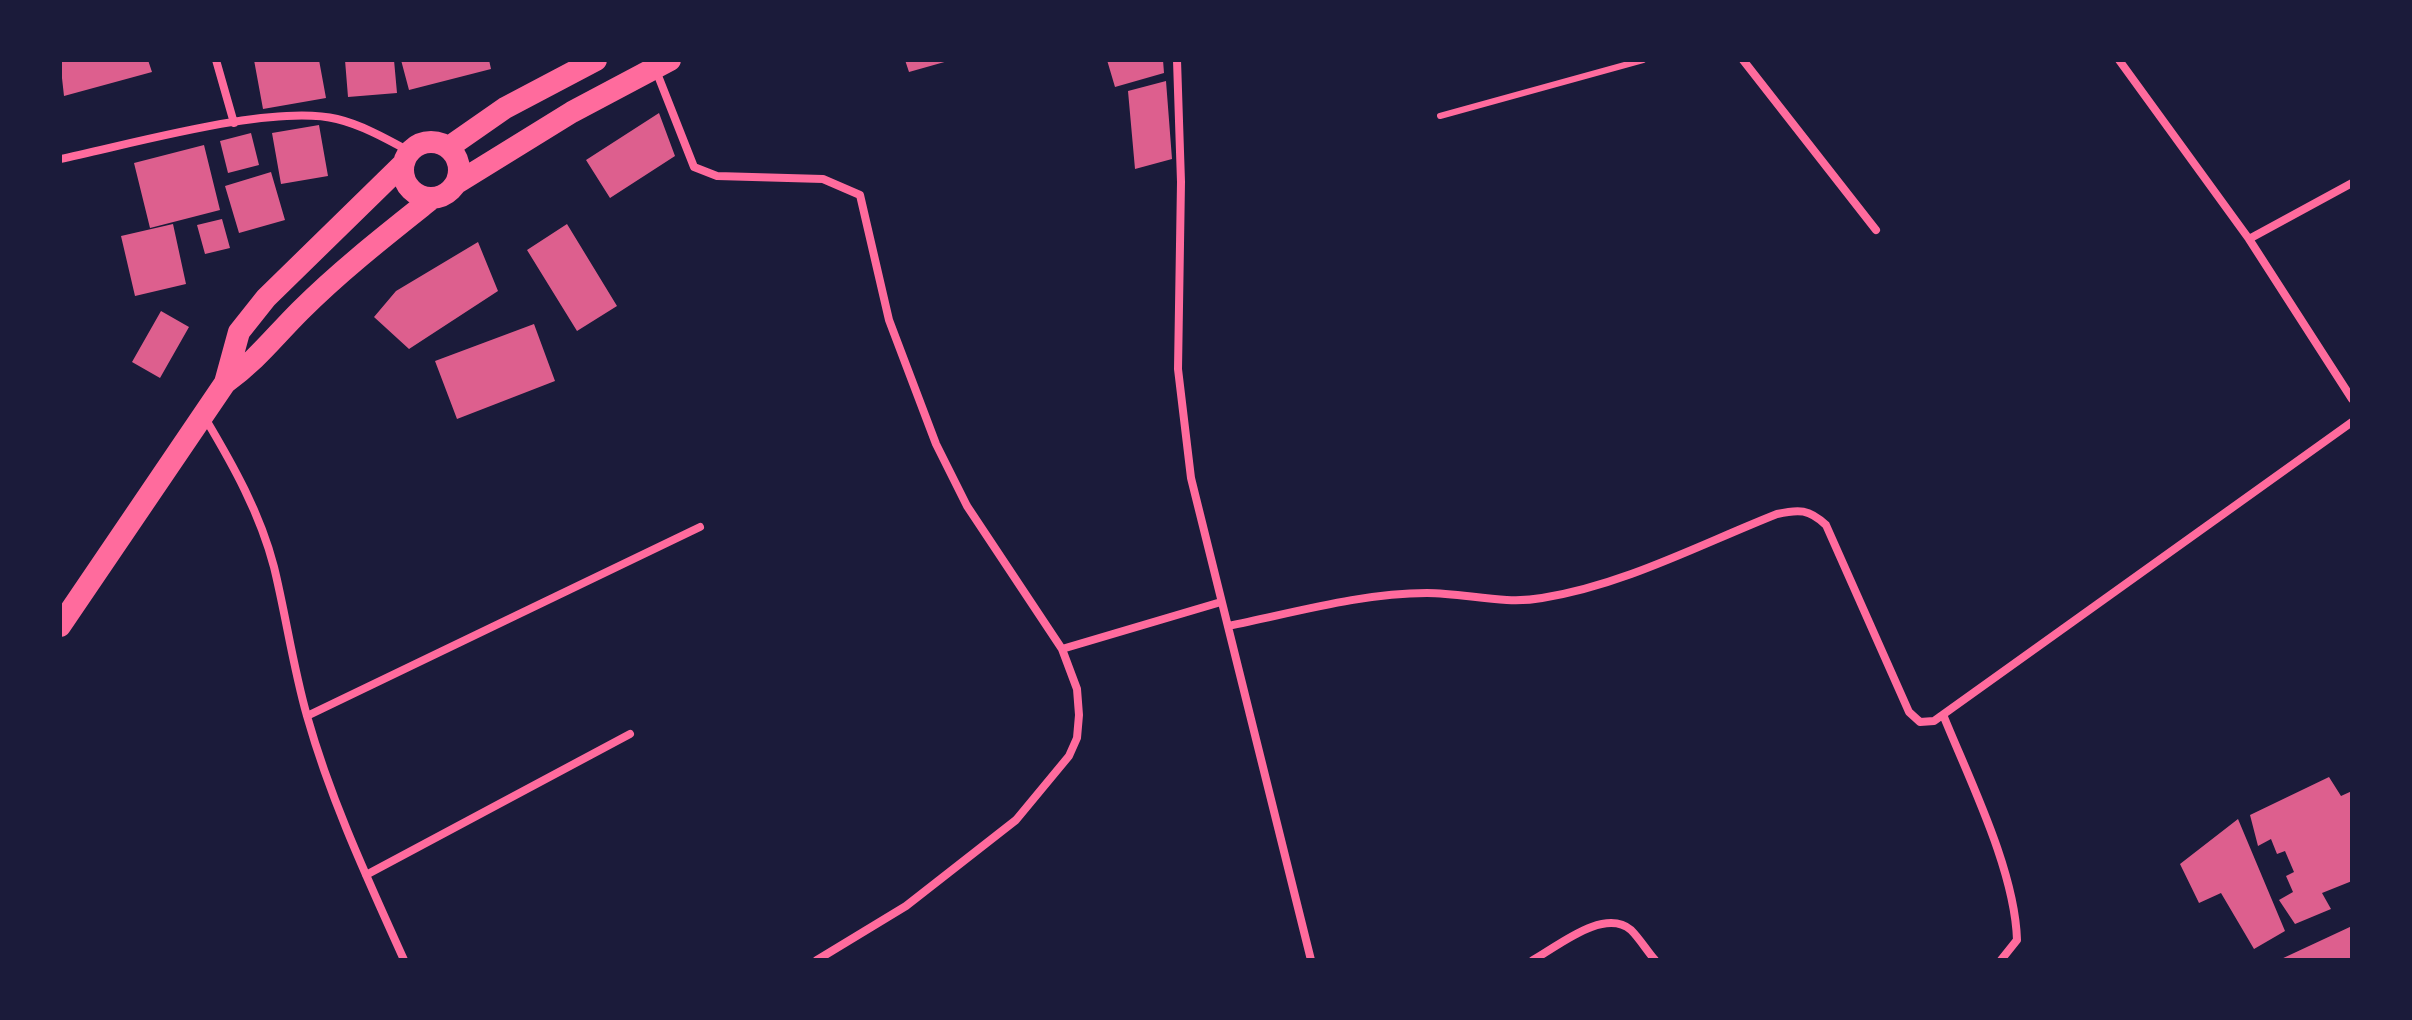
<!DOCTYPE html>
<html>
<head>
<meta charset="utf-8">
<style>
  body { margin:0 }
  #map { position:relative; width:2412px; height:1020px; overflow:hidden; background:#1b1b3a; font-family:Spectral,serif }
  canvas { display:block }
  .frame { position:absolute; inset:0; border:62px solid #1b1b3a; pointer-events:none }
</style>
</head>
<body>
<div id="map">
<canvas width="2412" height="1020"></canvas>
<div class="frame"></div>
</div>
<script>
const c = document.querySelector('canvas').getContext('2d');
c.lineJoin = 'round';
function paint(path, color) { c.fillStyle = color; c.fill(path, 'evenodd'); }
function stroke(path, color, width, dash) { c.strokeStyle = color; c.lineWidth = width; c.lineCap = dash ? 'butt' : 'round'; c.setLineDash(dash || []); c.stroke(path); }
const building = new Path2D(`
  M60,60H148L152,72L64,96Z
  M254,60H319L326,98L263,109Z
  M345,60H394L397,93L348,97Z
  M401,60H489L491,69L409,90Z
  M905,60H948V61L909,72Z
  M1107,60H1163L1164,73L1115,87Z
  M1166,81L1172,159L1135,169L1128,91Z
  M659,113L675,156L610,198L586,160Z
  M319,125L328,176L281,184L272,133Z
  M251,133L259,165L228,173L220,141Z
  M204,145L220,210L150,228L134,163Z
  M271,172L285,220L239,233L225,186Z
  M222,219L230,248L205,254L197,225Z
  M173,224L186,284L135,296L121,236Z
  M567,224L617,306L577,331L527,250Z
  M478,242L498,291L409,349L374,317L396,291Z
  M161,311L189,327L160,378L132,362Z
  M534,324L555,381L457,419L435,361Z
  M2329,777L2341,796L2352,791V881L2322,893L2331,909L2295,924L2279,900L2293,892L2286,876L2294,872L2285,851L2277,854L2271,839L2258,846L2250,815Z
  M2238,819L2285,931L2254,949L2221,893L2199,903L2180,864Z
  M2352,926V960H2279Z`);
const service = new Path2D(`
  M1440,116L1643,60`);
const minor = new Path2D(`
  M216,60L234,123
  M1177,60L1181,182L1178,369L1191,478L1311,960
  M1743,60L1876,230
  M2119,60L2249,239L2352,399
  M655,68L694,167L717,176L823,179L860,195L889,320L936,444L967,506L1062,649L1077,689L1079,715L1077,738L1069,756L1016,820L906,906L817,960
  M60,159C128,145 273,103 337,119C362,125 387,139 409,151
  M2249,239L2352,183
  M205,418C233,465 260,513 274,567C286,616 293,667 307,716C331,801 368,880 404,960
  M1228,626C1293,613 1361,593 1427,593C1465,593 1504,605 1542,598C1624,585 1701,544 1777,514C1799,509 1809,509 1826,525L1909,712L1920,722L1934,721L2352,422
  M1062,649L1221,602
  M307,716L700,527
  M1944,717C1970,781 2015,871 2017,940L2001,960
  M366,875L630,734
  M1533,960C1557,947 1604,907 1631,930C1640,939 1647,951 1655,960`);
const trunk = new Path2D(`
  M403 170a28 28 0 1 1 56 0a28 28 0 1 1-56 0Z
  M449,147L505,108L596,60
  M457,183L572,112L670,60
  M225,383L239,332L266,298L402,165
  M60,626L225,383C257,360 273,338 300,311C340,271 386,235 430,200`);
paint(building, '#dd5f8e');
stroke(service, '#ff6b9d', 6);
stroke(minor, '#ff6b9d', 8);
stroke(trunk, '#ff6b9d', 22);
</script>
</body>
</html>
